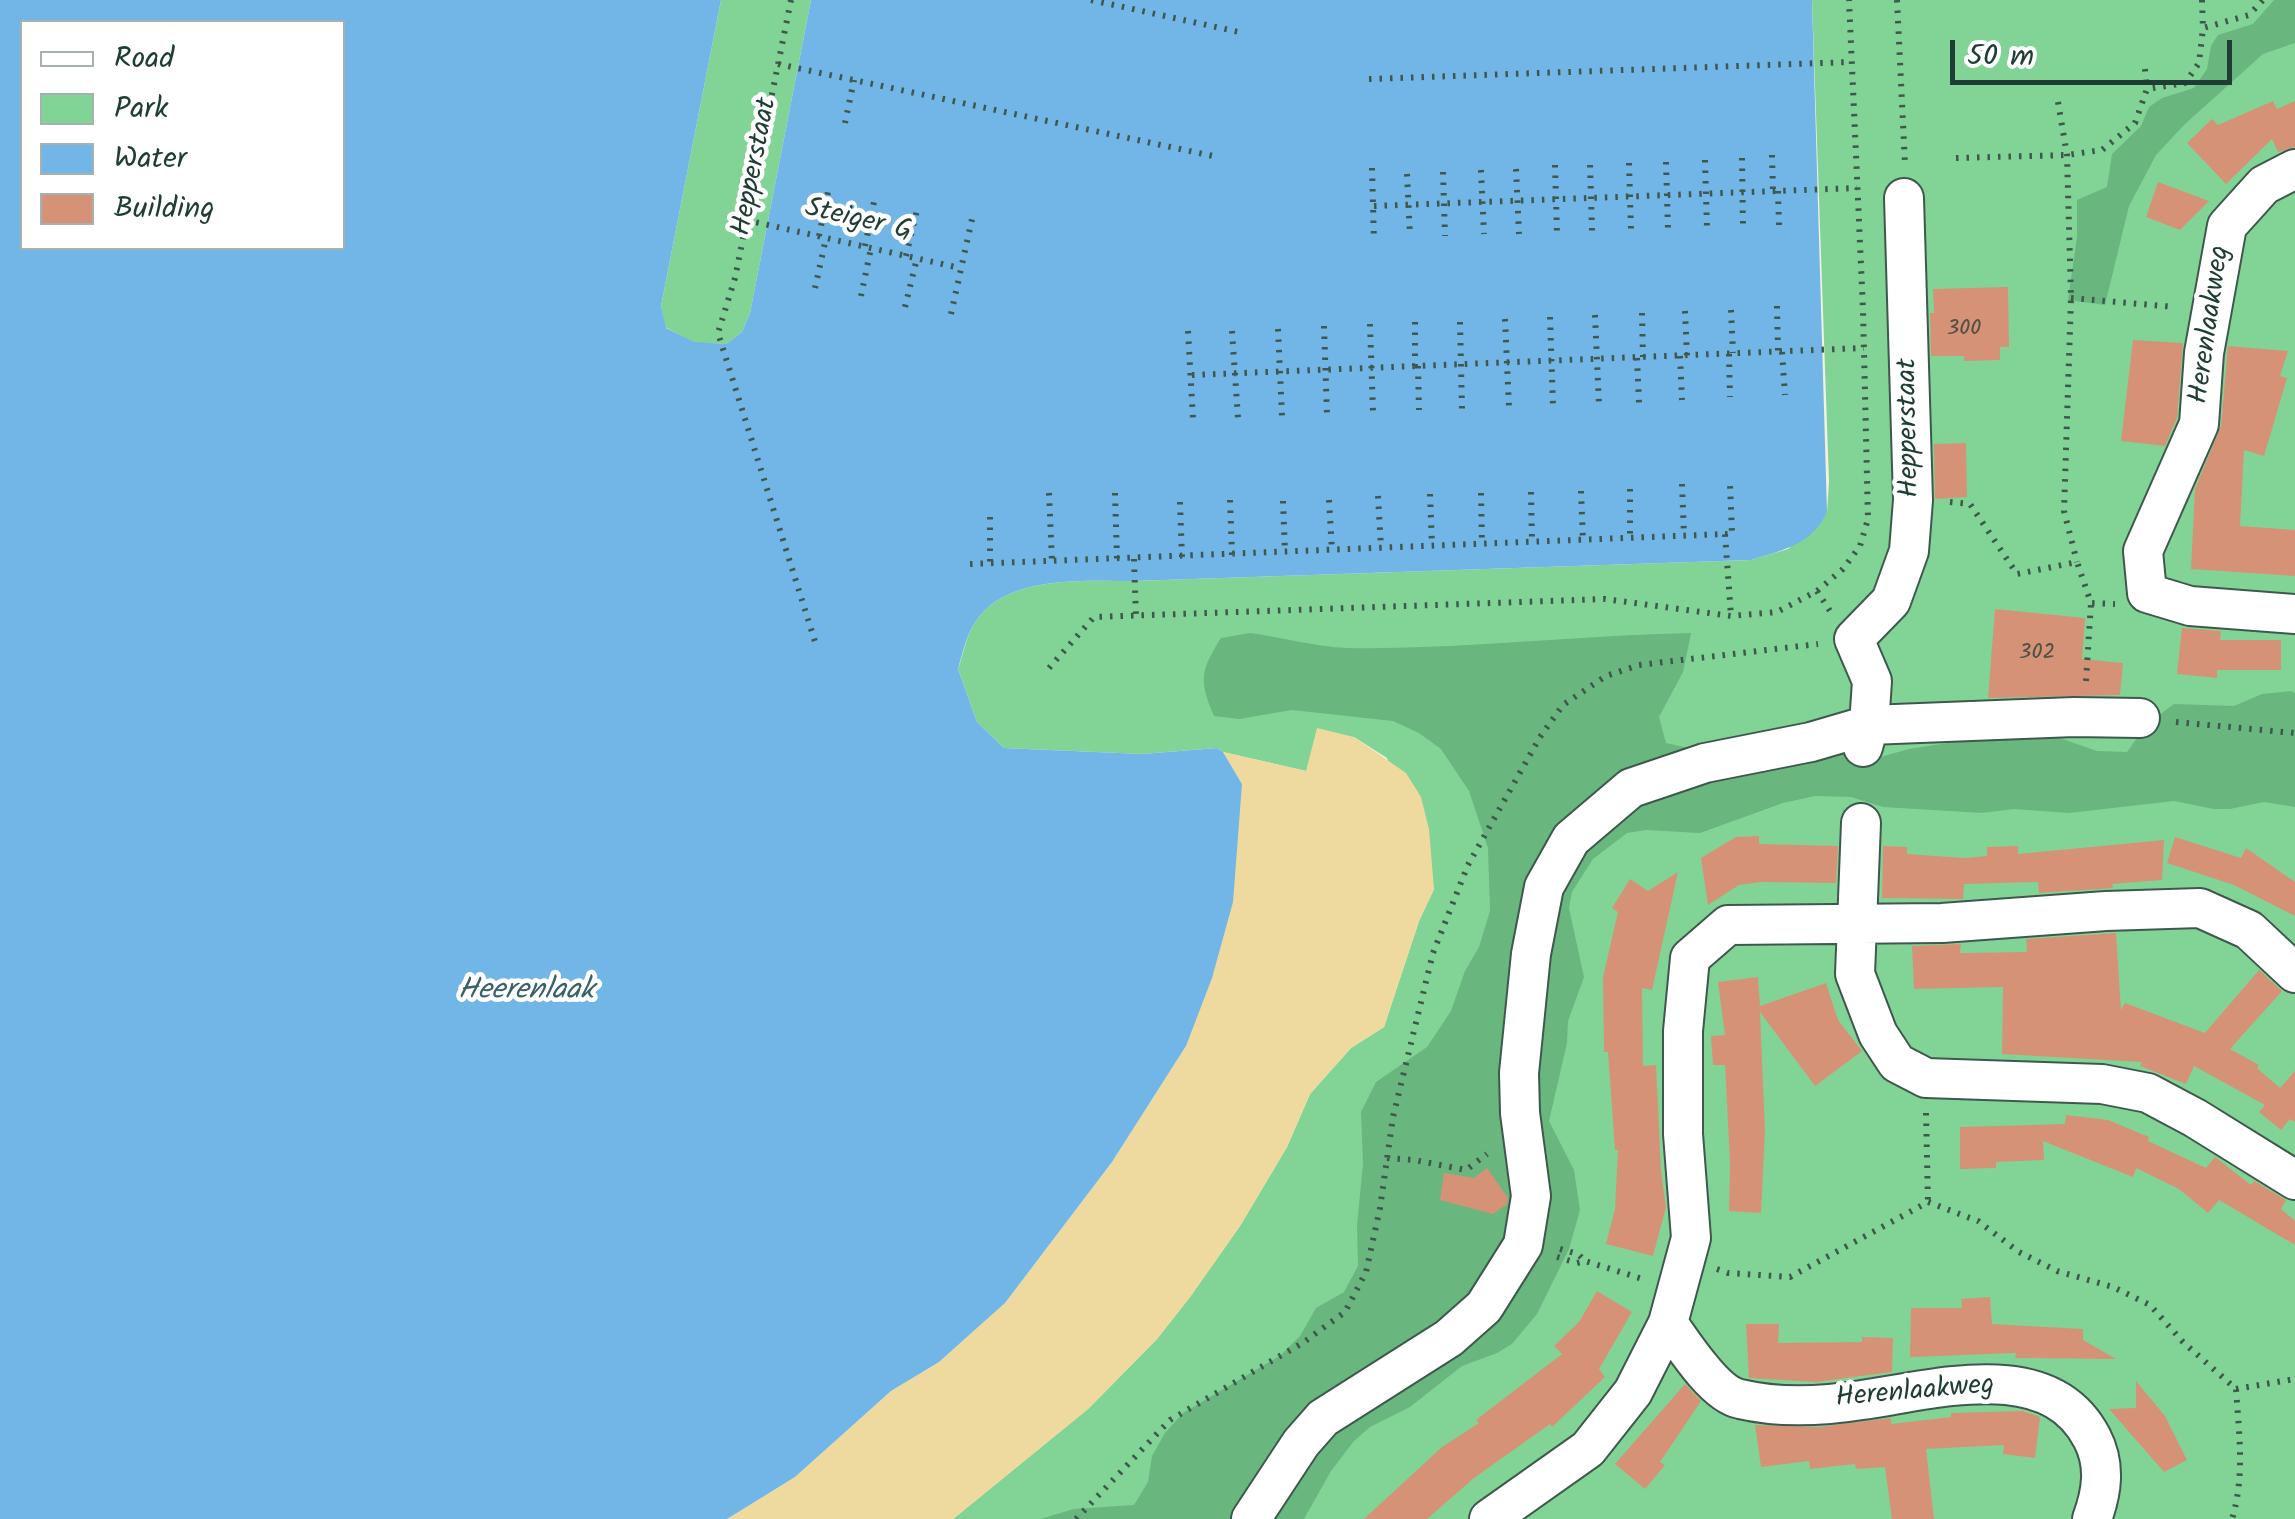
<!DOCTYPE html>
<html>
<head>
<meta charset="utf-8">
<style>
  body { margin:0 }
  #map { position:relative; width:2295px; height:1519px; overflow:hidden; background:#f5f1e2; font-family:Kalam,sans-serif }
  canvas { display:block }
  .legend { position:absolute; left:20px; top:20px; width:325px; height:230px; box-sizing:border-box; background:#fff; border:2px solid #a5b1ae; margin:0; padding:12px 18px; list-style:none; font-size:30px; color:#1f3d34 }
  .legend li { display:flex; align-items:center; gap:20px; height:50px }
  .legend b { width:50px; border:2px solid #a5b1ae }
  .scale { position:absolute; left:1950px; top:40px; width:282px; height:45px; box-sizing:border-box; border:5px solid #1f3d34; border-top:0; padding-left:12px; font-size:30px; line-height:35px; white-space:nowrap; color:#1f3d34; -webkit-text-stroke:8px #fff; paint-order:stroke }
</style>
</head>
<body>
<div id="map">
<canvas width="2295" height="1519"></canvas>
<ul class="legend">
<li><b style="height:12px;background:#fff"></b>Road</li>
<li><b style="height:28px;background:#82d496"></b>Park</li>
<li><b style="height:28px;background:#72b6e8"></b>Water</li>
<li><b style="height:28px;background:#d69277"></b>Building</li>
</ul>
<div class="scale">50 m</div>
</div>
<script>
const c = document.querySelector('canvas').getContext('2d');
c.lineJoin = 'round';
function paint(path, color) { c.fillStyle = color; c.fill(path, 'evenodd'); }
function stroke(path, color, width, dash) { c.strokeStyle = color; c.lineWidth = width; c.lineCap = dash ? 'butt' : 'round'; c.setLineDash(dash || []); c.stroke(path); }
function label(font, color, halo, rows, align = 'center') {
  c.font = font + ' Kalam,sans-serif'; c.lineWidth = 9; c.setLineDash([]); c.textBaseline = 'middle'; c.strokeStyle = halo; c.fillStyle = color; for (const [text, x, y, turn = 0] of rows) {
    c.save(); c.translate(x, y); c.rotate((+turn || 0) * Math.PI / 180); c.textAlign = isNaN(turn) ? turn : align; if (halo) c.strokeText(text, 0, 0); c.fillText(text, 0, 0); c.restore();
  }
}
const green = new Path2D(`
  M721,0H811L750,313L742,332L726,344L694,343L665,327L661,306Z
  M1812,0H2295V1519H953L1088,1409L1157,1339L1190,1297L1240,1226L1287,1147L1310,1094L1351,1048L1384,1027L1419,921L1434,889L1387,758L1354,737L1306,771L1223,752L1217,748L1142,754L1004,748L977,722L958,669C963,655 966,637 974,624C1004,574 1084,581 1134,581L1751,560L1788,549L1827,512L1829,482Z`);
const forest = new Path2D(`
  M2274,0H2295V43L2263,54L2185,124L2156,155L2129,206L2105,305L2068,300L2077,237V200L2107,187L2112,154L2141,126L2149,107L2162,98L2194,88L2207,69L2211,46L2218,35L2253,24Z
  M1250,633C1282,637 1315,647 1348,648C1462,650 1576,635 1691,633L1683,672L1659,717L1666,743L1693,749L1753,745L1777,728H1808L1877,758L1909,749L1967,740H2025L2054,736L2097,751L2127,752L2147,724L2174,704L2234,706L2262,694L2291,691L2295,693V807L2264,802L2230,809H2214L2174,801L2069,813L2014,809L1982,813L1883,807L1851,797L1815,796L1783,803L1700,833L1646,830L1627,833L1593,859L1572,892L1569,908L1584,977L1568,1021L1567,1043L1549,1121L1574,1170L1580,1210L1569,1249L1537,1314L1512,1344L1497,1353L1462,1366L1410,1407L1370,1427L1354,1441L1331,1471L1304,1519H1040L1074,1509L1134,1505L1148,1482L1152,1456L1165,1433L1183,1413L1281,1355L1300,1336L1316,1308L1344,1292L1358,1266L1357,1225L1363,1164L1361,1112L1376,1082L1427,1047L1451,1011L1465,971L1479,947L1490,911L1488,848L1469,791L1441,749L1419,733L1393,721L1292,710L1239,719L1214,716C1199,681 1200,671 1221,638Z`);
const sand = new Path2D(`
  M1317,728L1354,737L1406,773L1421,797L1429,829L1434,889L1419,921L1384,1027L1351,1048L1310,1094L1287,1147L1240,1226L1190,1297L1157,1339L1088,1409L953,1519H727L795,1477L891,1391L939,1362L1005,1303L1112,1162L1186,1046L1238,815L1242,784L1223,752L1306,771Z`);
const water = new Path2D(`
  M0,0H721L661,306L666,328L694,342L726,344L742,332L750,313L811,0H1812L1827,512C1812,545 1783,550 1751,560L1134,581C1084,581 1004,574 974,624C966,637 962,655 958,669L977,722L1004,748L1142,754L1217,748L1223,752L1242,784L1233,902L1212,978L1186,1046L1112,1162L1005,1303L939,1362L891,1391L795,1477L727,1519H0ZM22,22H342V248H22Z`);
const building = new Path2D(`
  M2273,101L2277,109L2295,101V147L2278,152L2272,139L2226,184L2187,143L2212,119L2218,125Z
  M2158,182L2209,201L2180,230L2146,217Z
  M2008,287L2009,347H2000V360L1964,361V356H1931L1930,313H1934L1933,289Z
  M2133,340L2183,343L2177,418L2165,446L2121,441Z
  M2228,346L2288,351L2280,376L2287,378L2264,456L2244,450L2240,526L2295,530V576L2191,569L2195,489L2221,426Z
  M1966,443L1967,497L1935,499L1934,444Z
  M1995,609L2085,618L2082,659L2123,663L2120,695L1988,698Z
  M2182,628L2221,631L2220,640H2281V670H2217V678L2177,674Z
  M1759,836V844L1838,846L1836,883L1761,882L1739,885L1708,905L1701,858L1736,837Z
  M2175,837L2241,858L2246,848L2295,882V916L2234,885L2167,863Z
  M2164,840L2162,880L2112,884L2113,888L2039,893L2038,882L1964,884L1963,899L1882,898L1883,846L1907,847V854L1964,858L1987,856V847L2018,846V854Z
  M1678,872L1652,990L1642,988L1643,1066L1656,1065L1661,1171L1666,1207L1653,1256L1606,1244L1615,1209L1618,1150H1615L1608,1052H1604L1603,977L1618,912L1612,908L1630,879L1648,891Z
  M2116,933L2121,1010L2125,1003L2205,1033L2259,970L2282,991L2230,1049L2259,1065L2257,1068L2280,1088L2295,1071V1122L2290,1119L2281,1130L2259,1112L2265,1105L2194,1066L2186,1084L2140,1066L2142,1062L2002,1054L2003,987L1914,989L1912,946L1961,944L1960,953L2027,952L2026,939Z
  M1758,977L1760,1006L1826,983L1838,1020L1862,1051L1815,1086L1760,1012L1765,1130L1761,1213L1729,1211L1730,1162L1725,1065H1713L1711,1036L1725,1035L1718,982Z
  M2066,1115L2108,1120L2149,1137L2148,1141L2206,1168L2215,1157L2251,1185L2254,1181L2286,1200L2281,1209L2295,1221V1245L2219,1200L2208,1213L2179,1189L2136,1168L2133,1177L2043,1141L2044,1160L1996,1162V1168L1960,1169V1127L2065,1124Z
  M1487,1168L1508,1198L1507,1204L1493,1214L1440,1200L1444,1173L1474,1178Z
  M1597,1291L1632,1312L1599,1369L1605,1377L1552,1427L1550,1424L1474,1478L1427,1519H1364L1442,1447L1479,1423L1476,1420L1562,1354L1554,1346L1579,1322Z
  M1990,1297L1992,1324L2083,1329V1340L2116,1359L2015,1358L2016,1353L1910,1357L1911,1308H1962L1961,1299Z
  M1746,1324H1779L1778,1343L1862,1342V1337L1893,1338L1892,1372L1816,1382L1749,1378Z
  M2136,1381L2165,1416L2187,1460L2164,1472L2109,1409L2136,1408Z
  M1685,1384L1701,1401L1660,1462L1665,1465L1645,1489L1615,1464Z
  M2023,1411L2040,1417L2035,1458L2003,1454L2004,1445L1926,1449L1934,1519H1892L1885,1467L1856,1469L1855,1464L1810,1469L1809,1461L1761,1467L1755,1425L1818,1427L1891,1418V1424L1951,1417V1413Z`);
const path = new Path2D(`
  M791,0L735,278L718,333L817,648
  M1091,0L1239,32
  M1897,0L1905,164
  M2202,0L2203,28
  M778,64L1213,156
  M2145,69L2147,89
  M1369,79L1851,62
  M2058,102L2067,155L2071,298L2064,511L2077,562
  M845,123L854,80
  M1772,155L1773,191
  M1742,158L1743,227
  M1956,158L2067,155L2102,150L2135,123L2147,89L2185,83L2199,63L2203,28L2249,15L2263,0
  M1705,160L1707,229
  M1666,162L1668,230
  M1629,163L1631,231
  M1555,165L1557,233
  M1590,165L1592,231
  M1372,168L1374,241
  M1516,169L1519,234
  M1481,170L1484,234
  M1443,172L1445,236
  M1407,174L1410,235
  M1778,191L1779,225
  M1374,206L1857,188
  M746,220L960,268
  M819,236L829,187
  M865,246L875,197
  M906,256L918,206
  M815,288L826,238
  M861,296L871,248
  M2071,298L2175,307
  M1777,306L1778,352
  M905,307L917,258
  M1731,310L1733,353
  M1685,311L1687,356
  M1642,313L1643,357
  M951,314L972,219
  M1595,315L1599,405
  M1550,317L1553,406
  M1505,319L1509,407
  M1415,322V366
  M1460,322L1462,410
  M1370,324L1373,412
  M1324,326L1327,415
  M1278,329L1282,416
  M1188,331L1193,419
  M1232,331L1238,418
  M1782,352L1785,395
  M1729,354L1730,397
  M1680,356L1682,400
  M1637,358L1639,403
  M1418,366L1419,410
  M1192,375L1864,348
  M1682,484L1684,536
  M1630,489V538
  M1581,491L1583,540
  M1531,492L1532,542
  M1049,493L1052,562
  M1115,493L1117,559
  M1481,493L1482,544
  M1430,494L1432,546
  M1378,496L1381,548
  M1230,500L1232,555
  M1329,500L1332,551
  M1283,501L1285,552
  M1180,502L1182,557
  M1950,502L1970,504L2017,574L2077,562L2091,603L2115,604
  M990,517V563
  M1725,534H1732L1730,485
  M1134,559L1136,616
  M970,564L1725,534L1731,616
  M1817,591L1830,611
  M1049,668L1094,617L1605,599L1731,616L1777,612L1817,591L1843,569L1860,546L1868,519L1863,310L1849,0
  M2086,681L2091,603
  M2176,722L2295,733
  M1926,1113L1928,1202
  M1387,1158L1414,1160L1466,1170L1487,1154
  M1560,1249L1578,1254L1584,1260
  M1557,1257L1577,1263L1585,1261L1646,1280
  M1717,1269L1728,1273L1790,1277L1928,1202L1978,1221L2019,1252L2057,1271L2113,1287L2150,1305L2183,1342L2236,1389C2239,1433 2245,1477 2232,1519
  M2236,1389L2295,1379
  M1076,1519L1170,1420L1304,1342L1345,1312L1366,1272L1380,1208L1393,1117L1433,953L1468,865L1540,737L1563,705L1606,676L1639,665L1818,644`);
const minor = new Path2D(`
  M2295,169L2264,185L2227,226L2204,353L2199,424L2143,551L2147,593L2190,606L2295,614
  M1863,747L1869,725L2074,717L2140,718
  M1861,823L1855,974L1878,1034L1897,1063L1926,1078L2102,1084L2148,1093L2195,1118L2295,1180
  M1668,1323C1683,1344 1714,1394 1740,1399C1778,1408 1824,1406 1862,1400C1935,1390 2049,1355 2092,1438C2106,1465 2102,1492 2092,1519
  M1251,1519L1301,1443L1323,1418L1449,1338L1484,1307L1523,1245L1531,1196L1520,1113L1519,1073L1531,954L1544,887L1571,839L1631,788L1705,763L1811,742L1869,725L1872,681L1854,639L1891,601L1909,551L1913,500L1904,198
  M1489,1519L1588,1449L1633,1392L1668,1323L1691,1238L1683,1134V1031L1690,958L1728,925L1942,923L2106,911L2200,908L2249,930L2295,973`);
const numberNames = [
  ["300",1964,330],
  ["302",2037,654]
];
const streetNames = [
  ["Hepperstaat",757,167,-79],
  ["Steiger G",858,222,13],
  ["Herenlaakweg",2212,325,-82],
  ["Hepperstaat",1911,428,-91],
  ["Herenlaakweg",1915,1394,-5]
];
const waterNames = [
  ["Heerenlaak",526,993]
];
paint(green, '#82d496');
paint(forest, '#69b67f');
paint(sand, '#eeda9e');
paint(water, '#72b6e8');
paint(building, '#d69277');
stroke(minor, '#3f584e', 42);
stroke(path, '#3f584e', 6, [2.5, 8]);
stroke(minor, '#fff', 38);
label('22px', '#4d5245', null, numberNames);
label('28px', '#1f3d34', '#fff', streetNames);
label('italic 30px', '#38616a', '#fff', waterNames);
</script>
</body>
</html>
